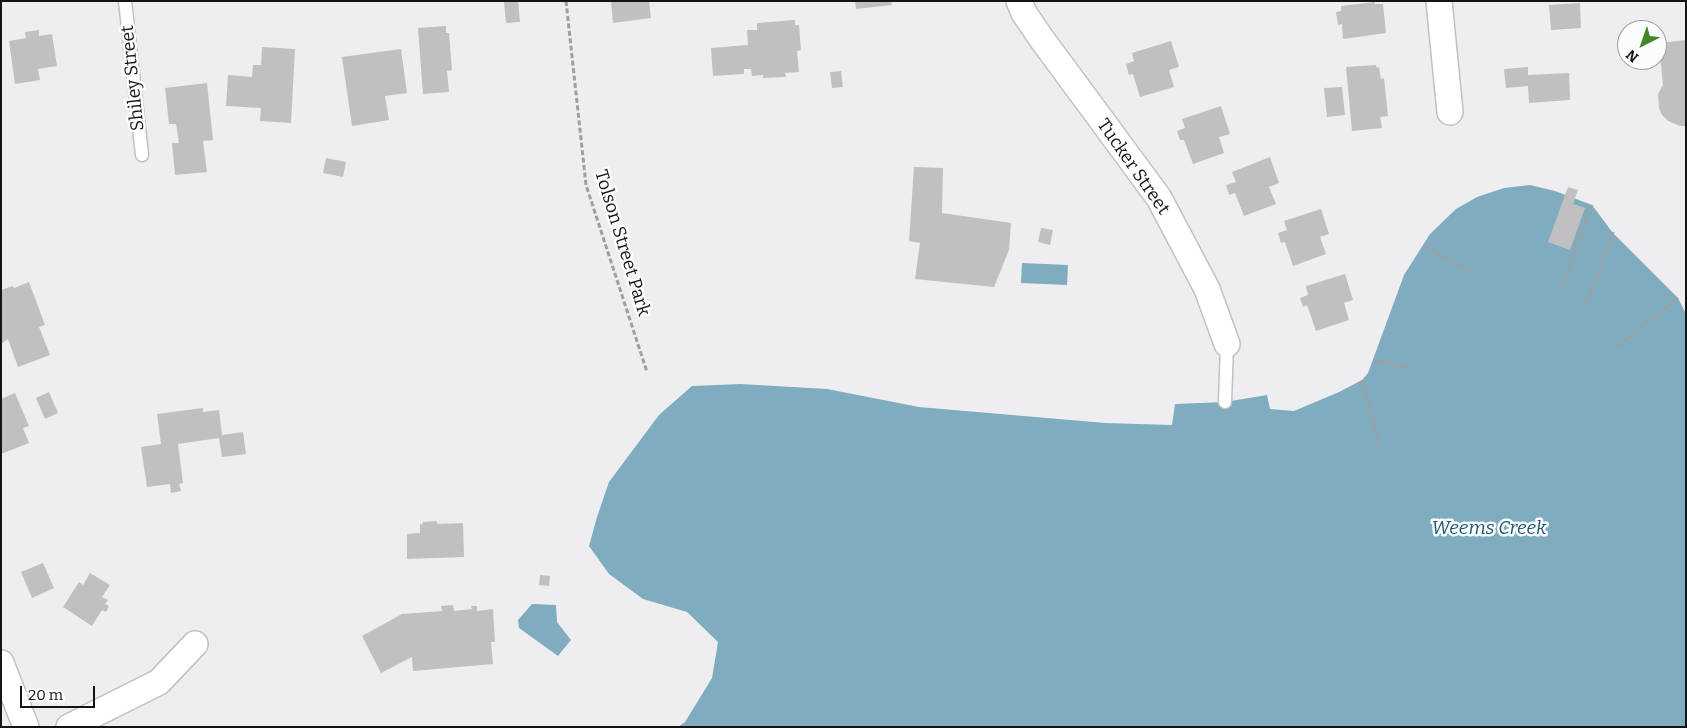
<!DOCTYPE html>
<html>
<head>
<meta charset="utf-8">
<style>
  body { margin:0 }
  #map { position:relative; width:1687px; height:728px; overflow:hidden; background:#eeeef1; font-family:Bitter,serif }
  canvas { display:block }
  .frame { position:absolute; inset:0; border:2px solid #141415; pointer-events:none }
  .north { position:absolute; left:1617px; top:20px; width:50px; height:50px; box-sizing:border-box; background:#fbfcfe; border:1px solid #9f9fa1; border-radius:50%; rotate:221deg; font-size:14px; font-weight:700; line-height:20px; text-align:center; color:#141415 }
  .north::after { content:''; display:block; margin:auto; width:18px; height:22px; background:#438527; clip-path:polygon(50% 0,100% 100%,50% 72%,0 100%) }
  .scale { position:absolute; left:20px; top:686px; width:75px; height:22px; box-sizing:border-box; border:2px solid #141415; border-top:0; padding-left:6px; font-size:15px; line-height:18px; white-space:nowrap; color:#141415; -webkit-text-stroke:4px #fbfcfe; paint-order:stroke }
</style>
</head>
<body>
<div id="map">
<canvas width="1687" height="728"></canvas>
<div class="frame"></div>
<div class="north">N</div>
<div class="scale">20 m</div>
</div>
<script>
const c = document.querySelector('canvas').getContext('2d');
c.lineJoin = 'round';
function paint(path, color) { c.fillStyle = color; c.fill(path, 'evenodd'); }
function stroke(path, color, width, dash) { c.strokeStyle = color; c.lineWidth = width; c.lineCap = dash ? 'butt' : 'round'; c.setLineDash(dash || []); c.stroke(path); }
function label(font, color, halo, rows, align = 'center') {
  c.font = font + ' Bitter,serif'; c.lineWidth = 5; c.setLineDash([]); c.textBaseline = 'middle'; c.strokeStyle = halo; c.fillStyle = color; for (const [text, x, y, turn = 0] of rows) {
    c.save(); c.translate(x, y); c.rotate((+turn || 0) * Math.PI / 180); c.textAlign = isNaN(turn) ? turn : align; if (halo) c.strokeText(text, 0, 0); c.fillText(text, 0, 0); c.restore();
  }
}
const water = new Path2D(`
  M1530,185L1555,191L1592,205L1613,233L1678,298L1686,314V727H678L685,722L712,678L718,642L687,612L643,599L609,574L589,546L597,517L609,482L659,415L692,386L741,384L827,389L919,407L1105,423L1172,425L1175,404L1225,402L1267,395L1270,409L1294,411L1339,392L1362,380L1368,373L1404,275L1430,234L1456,209L1477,197L1504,188Z
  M1022,263L1068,265L1067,285L1021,283Z
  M532,604L556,605L557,622L571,640L558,656L519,628L518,620Z`);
const building = new Path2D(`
  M518,1L520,22L506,23L504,2Z
  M611,1H649L651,18L613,23Z
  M855,1H891L892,5L856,9Z
  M1375,2V4H1383L1386,33L1343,39L1342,24L1338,25L1336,12L1341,11V6Z
  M1580,3L1581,28L1551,30L1549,5Z
  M795,20V25H799L801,50L797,51L799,72L785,73L786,77L763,78V75L752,76L751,69H744V74L713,76L711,48L748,45L747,30H757V23Z
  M446,26V33H449L452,70L447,71L449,92L423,94L418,28Z
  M39,30V36L52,34L57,66L38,69L40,80L15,84L9,41L26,38L25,32Z
  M1686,40V126H1680L1668,121L1662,115L1659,108L1658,94L1663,85L1659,43Z
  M1171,41L1179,67L1169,70L1174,87L1140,97L1133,74L1129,75L1126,64L1134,61L1132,53Z
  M262,47L295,49L291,123L260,121L261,108L226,106L228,75L252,77L253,65H261Z
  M401,49L407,93L385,96L389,120L352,126L342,57Z
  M1376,65L1377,68L1379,67L1381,79L1384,78L1388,116L1380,117L1382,128L1352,131L1346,67Z
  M1528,67V75L1569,73L1570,100L1529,103L1528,86L1506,88L1504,69Z
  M841,71L843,87L832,88L830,72Z
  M207,83L213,140L203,141L207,172L175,175L172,143H179L176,124H169L165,88Z
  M1342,87L1345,115L1327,117L1324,88Z
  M1221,106L1230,134L1219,137L1224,153L1193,164L1184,140H1180L1177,131L1185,128L1182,119Z
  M1270,157L1279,183L1269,187L1276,204L1244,216L1235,193L1229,195L1226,185L1236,182L1232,172Z
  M326,158L346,162L343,177L323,173Z
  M914,167L943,168L942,213L1011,223L1009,250L994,287L915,279L920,243L909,241Z
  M1568,187L1578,190L1573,204L1585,208L1570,250L1548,242Z
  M1321,209L1329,234L1320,237L1326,254L1293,266L1285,242L1281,243L1278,233L1287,230L1284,221Z
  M1041,228L1053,230L1050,245L1038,242Z
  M1345,274L1353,300L1344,303L1349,320L1316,331L1307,305L1303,307L1300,298L1308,295L1306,286Z
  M29,282L45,325L39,327L50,355L18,367L8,339L1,344V290L13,286L14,288Z
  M49,392L58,413L45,419L36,398Z
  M15,393L29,426L23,428L29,443L1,454V399Z
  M203,408V412L219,410L222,435L243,432L246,454L222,457L219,438L178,444L183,483L179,484L181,491L171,493L170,484L147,487L141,447L161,444L157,414Z
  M437,521V524L463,523L464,557L407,559V534L420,533V524L422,525L423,522Z
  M43,563L54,588L32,598L21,572Z
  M90,573L110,585L102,597L108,600L105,604L109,606L106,612L102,610L92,626L63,607L79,582L83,585Z
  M540,575L550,576L549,586L539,585Z
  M453,605L454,611L472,609L471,606H477V611L493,609L495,642H491L493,664L413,671L412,657L381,673L362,636L402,614L442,611L441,606Z`);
const path = new Path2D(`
  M566,1L586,185L647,372
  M1424,245L1473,274
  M1562,287L1592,205
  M1586,305L1613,232
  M1617,347L1678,298
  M1374,360L1413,369
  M1362,380L1379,443`);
const lane = new Path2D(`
  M125,1L142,155
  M1225,402L1227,344`);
const street = new Path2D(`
  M1019,1L1024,13L1041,38L1159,198L1207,289L1227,344
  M1439,1L1450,112
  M1,663L26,727
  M69,727L159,682L195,644`);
const streetNames = [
  ["Shiley Street",133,78,-96],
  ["Tucker Street",1133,167,55],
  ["Tolson Street Park",622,243,73]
];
const waterNames = [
  ["Weems Creek",1489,529]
];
paint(water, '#80acbf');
paint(building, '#c0c0c3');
stroke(lane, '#c1c1c4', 15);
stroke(street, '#c1c1c4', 28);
stroke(path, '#9f9fa2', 3, [5, 2.5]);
stroke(lane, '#fff', 12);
stroke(street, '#fff', 25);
label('18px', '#141415', '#fbfcfe', streetNames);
label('italic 19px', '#1e596d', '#fbfcfe', waterNames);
</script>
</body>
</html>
